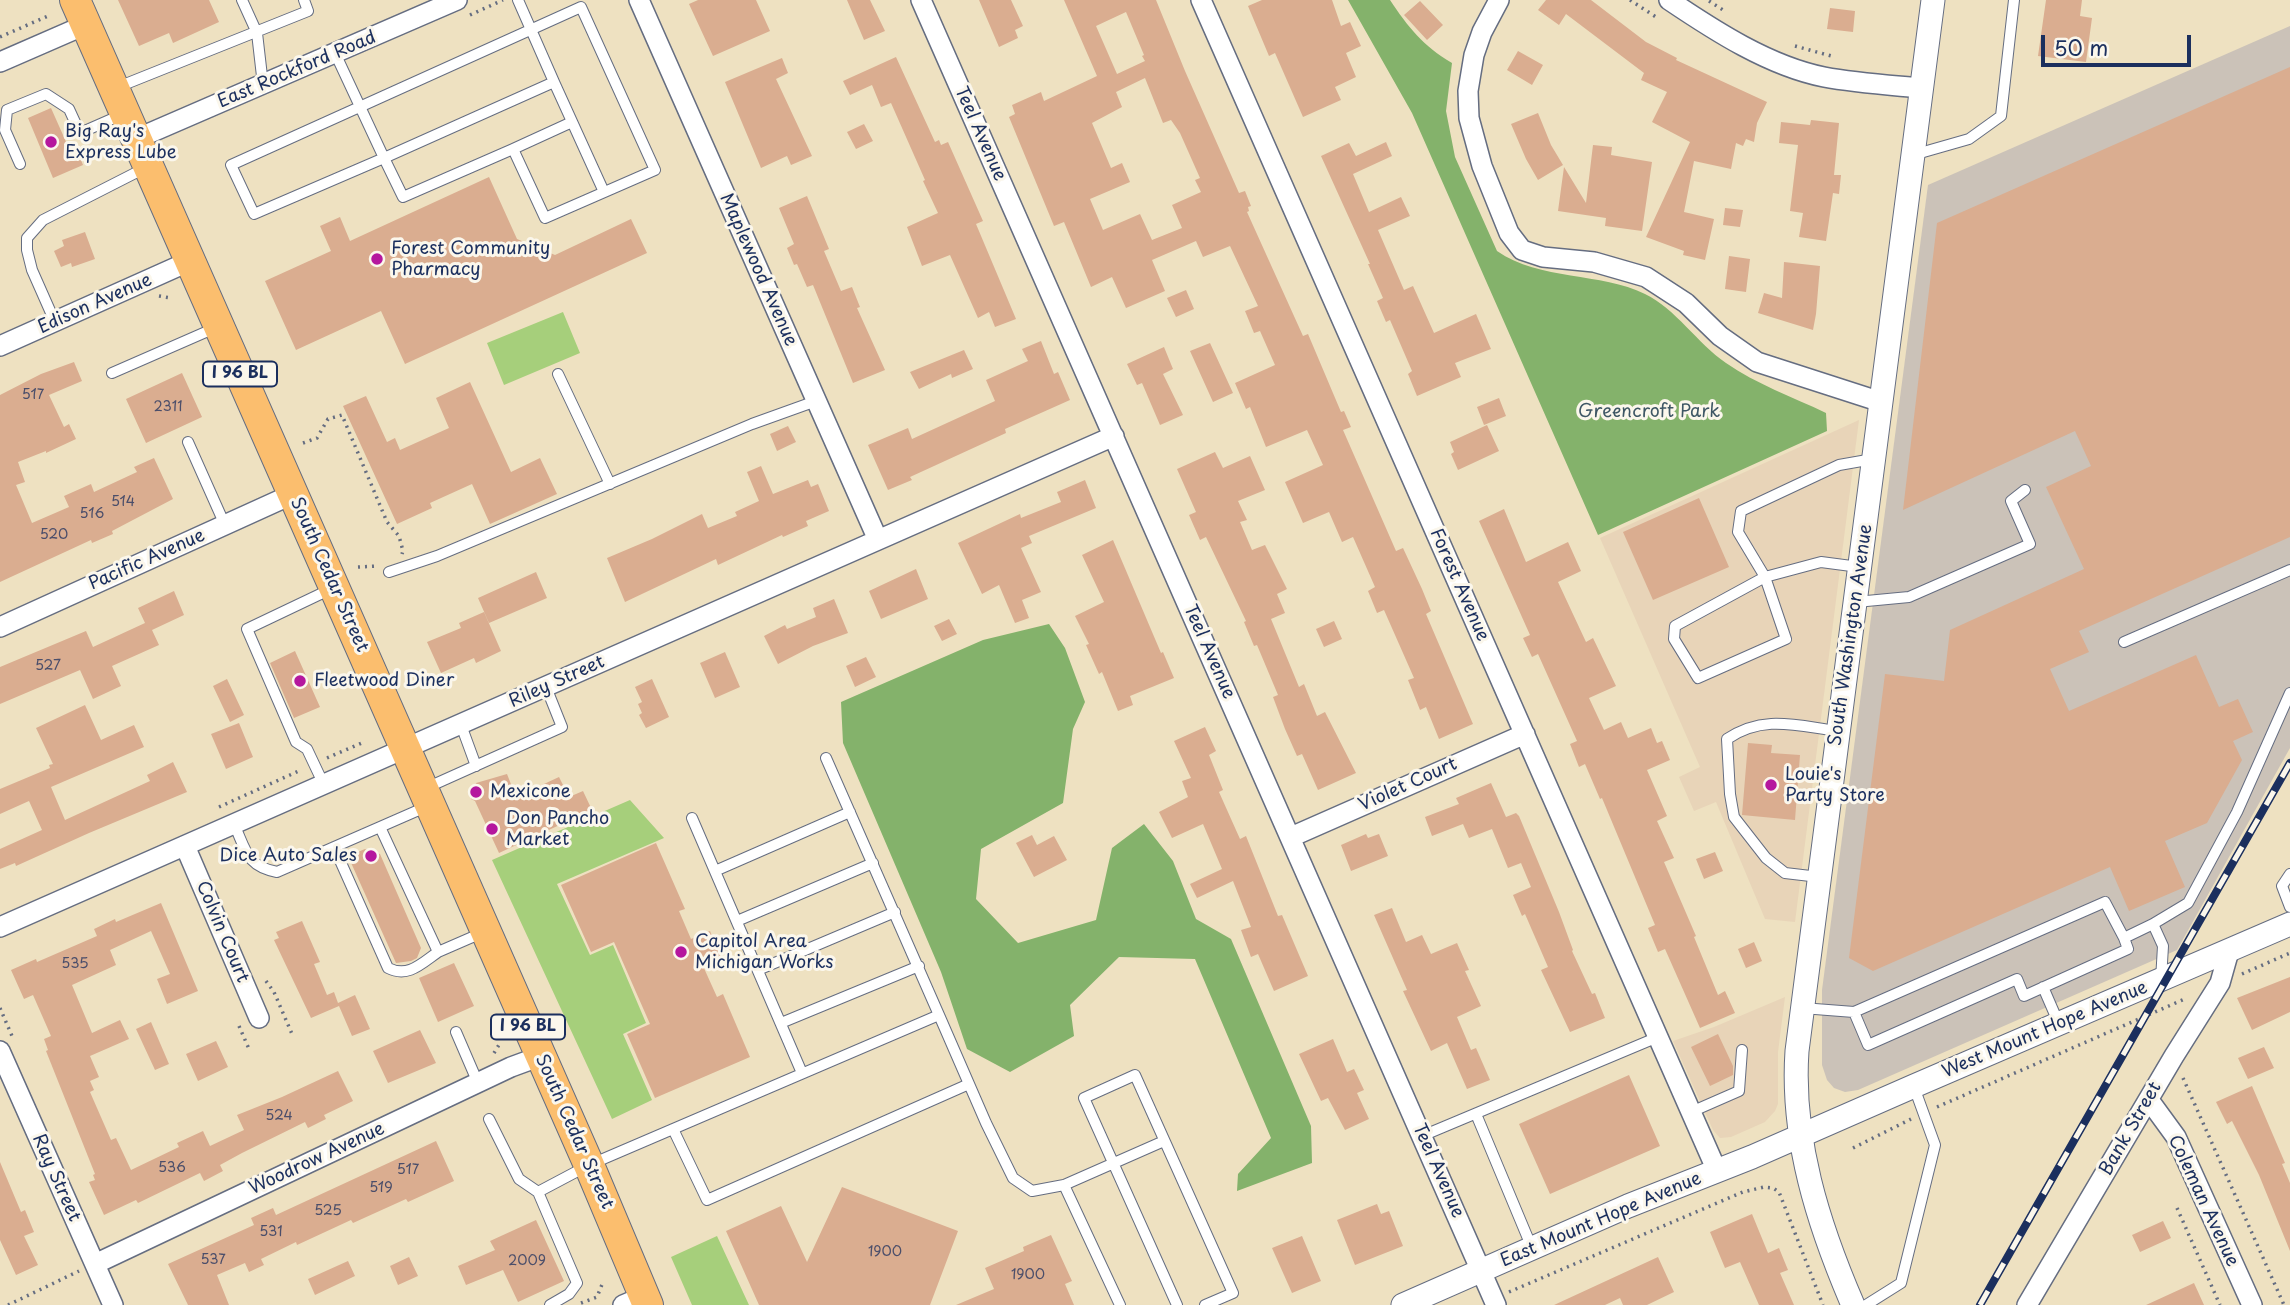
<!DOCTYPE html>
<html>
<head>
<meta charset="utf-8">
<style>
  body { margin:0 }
  #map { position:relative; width:2290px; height:1305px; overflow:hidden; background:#eee1c1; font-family:"Playpen Sans",sans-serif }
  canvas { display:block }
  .scale { position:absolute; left:2041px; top:35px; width:150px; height:32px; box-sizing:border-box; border:4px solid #1b2f5e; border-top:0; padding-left:9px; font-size:21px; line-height:24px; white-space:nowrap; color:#1b2f5e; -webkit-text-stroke:5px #fbf7ec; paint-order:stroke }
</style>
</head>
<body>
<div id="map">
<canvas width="2290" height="1305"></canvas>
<div class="scale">50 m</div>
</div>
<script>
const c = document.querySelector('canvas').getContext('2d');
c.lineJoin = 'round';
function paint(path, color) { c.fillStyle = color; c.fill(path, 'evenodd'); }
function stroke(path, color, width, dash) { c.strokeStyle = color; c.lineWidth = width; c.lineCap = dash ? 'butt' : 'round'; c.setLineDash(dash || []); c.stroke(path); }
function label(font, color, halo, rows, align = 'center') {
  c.font = font + ' "Playpen Sans",sans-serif'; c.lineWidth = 6; c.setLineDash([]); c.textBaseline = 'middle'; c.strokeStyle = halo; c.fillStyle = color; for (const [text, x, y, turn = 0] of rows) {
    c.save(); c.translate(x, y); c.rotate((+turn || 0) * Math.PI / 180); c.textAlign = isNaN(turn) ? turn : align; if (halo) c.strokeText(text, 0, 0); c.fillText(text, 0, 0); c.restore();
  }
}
const built = new Path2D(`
  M1859,420L1795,922L1765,919L1716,802L1694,811L1679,777L1700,767L1600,538Z
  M1785,997L1778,1052V1104L1775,1111L1765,1122L1731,1137L1720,1138L1713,1130L1673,1041L1714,1027Z`);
const industrial = new Path2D(`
  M2290,26V748L2177,950L1858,1090L1845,1092L1834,1088L1827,1080L1822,1065V990L1928,185Z`);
const green = new Path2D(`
  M563,312L580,353L504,385L487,343Z
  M630,800L664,838L557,884L590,955L613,945L646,1023L623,1034L652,1100L612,1119L492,860Z
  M717,1236L749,1305H692L671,1257Z`);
const forest = new Path2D(`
  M1348,0H1390C1408,27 1423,46 1452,63L1446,111L1455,157L1497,251C1540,281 1601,272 1645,294C1676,309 1697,343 1726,363C1756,384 1793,397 1826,413L1827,431L1598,535L1412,113Z
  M1049,624L1065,648L1085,702L1073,729L1063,803L981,849L976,899L1018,943L1096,920L1112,848L1144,824L1173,861L1196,919L1231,939L1311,1126L1312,1163L1237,1191L1238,1174L1271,1138L1195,959L1119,957L1070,1005L1074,1036L1010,1072L967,1049L941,972L843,743L841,702L983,640Z`);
const building = new Path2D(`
  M118,0H209L219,22L173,43L169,33L139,46Z
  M698,0H756L770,31L713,56L689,4Z
  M847,0H870L885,31L864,40Z
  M979,0H1011L1023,26L1015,30L1018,38L999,47Z
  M1064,0H1156L1185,71L1239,193L1245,191L1251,206L1248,207L1249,211L1247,212L1303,336L1308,334L1341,412L1344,411L1351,427L1343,430L1396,551L1403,548L1422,589L1431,611L1426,614L1473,724L1439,739L1426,707L1420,710L1408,680L1414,678L1384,610L1377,613L1368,591L1375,587L1353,537L1342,542L1329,512L1303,523L1285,482L1323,465L1307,430L1266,447L1250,407L1246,409L1235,383L1275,365L1260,331L1254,333L1245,311L1258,306L1230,246L1203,257L1196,241L1152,260L1165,291L1126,308L1112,277L1091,287L1064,222L1054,226L1009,117L1015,114L1012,105L1041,92L1044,101L1097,76ZM1126,12L1144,55L1142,56L1145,61L1117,74L1096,26ZM1145,78L1163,123L1171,120L1180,133L1200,178L1195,180L1201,192L1172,205L1182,228L1152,240L1140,214L1103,230L1090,199L1130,182L1122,163L1111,168L1092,123L1122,107L1116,92Z
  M1262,0H1332L1341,26L1350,22L1361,46L1346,53L1356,77L1335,87L1341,100L1303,117L1275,53L1269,56L1248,6Z
  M1546,0H1591L1646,42L1677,58L1676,60L1767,102L1757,123L1754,142L1746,139L1743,146L1736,143L1731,169L1694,161L1684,212L1714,219L1705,260L1683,255L1684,251L1646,237L1690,142L1652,122L1667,92L1641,80L1644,73L1566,14L1559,25L1538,10Z
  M2046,0H2082L2080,16L2092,18L2086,62L2038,56Z
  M1420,1L1443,25L1427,40L1404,15Z
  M1830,8L1855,11L1853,32L1827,29Z
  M1518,51L1543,65L1532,85L1507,70Z
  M896,57L935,142L939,140L941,145L948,142L983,221L976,224L1016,319L995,327L989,312L978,318L950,255L922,266L907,227L938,213L923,181L925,180L891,103L881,107L872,85L850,95L843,81Z
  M782,58L788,73L776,79L812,156L791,165L787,156L761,168L725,82Z
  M2290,67V537L2079,631L2089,652L2050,669L2069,711L2196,655L2219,707L2238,699L2253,732L2233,741L2242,760L2207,823L2165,841L2185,887L2129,911L2110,867L1873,971L1849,958L1885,674L1944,681L1950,630L2084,569L2046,487L2091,466L2075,431L1903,510L1937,223Z
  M51,108L71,153L77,150L83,165L53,178L28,118Z
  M1538,113L1551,145L1563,165L1538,180L1526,159L1511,124Z
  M1811,120L1839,123L1834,175H1841L1839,194L1833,193L1826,241L1799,237L1803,213L1790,211L1798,145L1779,143L1781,122L1810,125Z
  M864,124L873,141L856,149L847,132Z
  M1386,142L1392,156L1353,174L1369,212L1401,197L1410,216L1378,230L1404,290L1413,286L1434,333L1476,314L1491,349L1455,363L1461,377L1417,396L1408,374L1412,371L1390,320L1386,322L1377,301L1383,298L1368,264H1370L1321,156L1349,143L1356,156Z
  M1593,145L1612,147L1611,155L1652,162L1642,231L1605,226L1606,218L1558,211L1564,167L1586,203Z
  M489,177L517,239L555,255L631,219L647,253L405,364L381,311L296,350L265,281L331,251L320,226L340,217L350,241Z
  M807,196L829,249L824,251L841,291L852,287L860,307L857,308L885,370L853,383L813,285L807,287L797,264L794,265L787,248L794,244L779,208Z
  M1725,208L1743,210L1740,227L1723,225Z
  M85,232L95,259L72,267L71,263L61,267L54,251L64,246L62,240Z
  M1729,256L1750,259L1746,292L1725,289Z
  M1784,262L1820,266L1816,314L1813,330L1758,313L1764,293L1782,298Z
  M1186,290L1194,309L1176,317L1167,298Z
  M1041,341L1054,374L1058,372L1070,400L1005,429L1006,433L910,477L912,480L888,490L868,445L908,428L912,439L995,401L986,380L1028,361L1022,349Z
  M1210,343L1233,393L1213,402L1190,351Z
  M1164,347L1173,369L1163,374L1183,415L1160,425L1142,383L1137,385L1127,364Z
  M964,350L973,369L952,378L951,374L919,389L910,372Z
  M74,362L82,381L49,395L64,427L69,424L76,439L46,453V451L18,462L25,482L16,485L32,523L69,507L64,496L91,484L94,492L137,472L134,467L154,458L173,499L112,531L113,534L92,543L91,540L0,582V395L41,374Z
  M182,373L202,417L146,443L126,399Z
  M470,382L511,472L540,458L557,494L490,524L472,484L430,503L432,508L397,524L343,406L366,396L387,442L395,438L400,450L449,428L436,398Z
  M1499,398L1506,416L1484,425L1477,407Z
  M1487,425L1499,451L1458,470L1451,454L1454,452L1450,442Z
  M788,426L796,442L777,451L770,434Z
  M1215,452L1223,468L1250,456L1265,490L1238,501L1247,520L1240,522L1252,550L1265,545L1287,589L1277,594L1285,613L1271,619L1299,687L1304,684L1317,716L1325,712L1356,773L1318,790L1302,754L1297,756L1285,729L1273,697L1278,695L1257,645L1254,646L1244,622L1246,621L1206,537L1200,540L1189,515L1196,512L1177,469Z
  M761,466L773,494L808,480L811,487L818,484L829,511L806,521L808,526L783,537L782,535L718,565L716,559L625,602L607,558L652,539L702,514L708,528L737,516L735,512L759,501L747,472Z
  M1085,480L1096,508L1029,536L1032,543L1021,548L1041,592L1022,600L1029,618L1015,623L999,585L982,594L958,543L1020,514L1021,518L1061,502L1057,492Z
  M1699,498L1729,567L1653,600L1623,532Z
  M1504,509L1526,562L1568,542L1581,571L1558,582L1586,642L1593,638L1616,686L1589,698L1604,730L1621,722L1628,738L1651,728L1657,743L1662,741L1670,760L1647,770L1667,816L1657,821L1674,858L1664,862L1696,936L1694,937L1718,995L1725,991L1735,1013L1700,1028L1665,949L1658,952L1648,928L1655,925L1602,798L1600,799L1585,764L1579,767L1570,744L1577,741L1538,654L1532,657L1523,638L1530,635L1479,521Z
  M1113,540L1161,653L1163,652L1174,678L1130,696L1133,705L1118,711L1102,672L1099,674L1090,654L1086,645L1089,644L1075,616L1104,602L1082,555Z
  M916,569L928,599L881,619L869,591Z
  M536,572L547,598L489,623L478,598Z
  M174,591L184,615L152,630L159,645L112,666L121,686L93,699L80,670L0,704V667L86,631L93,647L145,623L138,608Z
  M834,599L848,633L813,646L778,664L764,636L785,625L787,629L816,617L813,608Z
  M484,612L501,651L476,663L474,658L441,673L427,642L461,628L459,623Z
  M949,619L957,634L942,641L934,626Z
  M1334,621L1342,639L1324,647L1316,629Z
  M295,651L320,707L294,718L270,663Z
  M725,652L740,687L715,698L700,663Z
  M866,657L876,677L855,687L846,666Z
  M227,679L244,715L230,722L213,686Z
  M652,679L669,717L646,728L639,715L642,713L638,704L642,702L635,687Z
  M85,705L101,740L134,725L144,747L51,787L65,820L150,781L147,775L173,762L187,792L89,833L16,866L15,863L0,869V849L42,830L29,801L0,814V789L50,768L49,765L53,764L36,728Z
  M239,723L253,757L226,769L211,734Z
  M1205,727L1216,751L1209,755L1223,790L1219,792L1240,839L1246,836L1278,916L1282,915L1308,976L1274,991L1258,954L1251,957L1241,930L1251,927L1233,881L1197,898L1190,884L1222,869L1203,824L1172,838L1159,812L1188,797L1182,781L1191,778L1174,741Z
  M1748,743L1772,745L1771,753L1800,755L1795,820L1742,815Z
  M507,774L516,797L559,777L569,797L583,791L592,810L499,853L475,801L471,799L476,783Z
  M1491,783L1506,817L1516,813L1519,816L1559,912L1573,950L1572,951L1592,994L1595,993L1605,1018L1570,1032L1541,970L1548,967L1525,914L1522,916L1513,895L1531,887L1521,863L1508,868L1492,829L1469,838L1463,824L1432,836L1425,817L1459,804L1456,798Z
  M1366,834L1368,838L1379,834L1388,856L1351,871L1341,845Z
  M1032,835L1037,845L1054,836L1067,860L1034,877L1016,843Z
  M656,843L685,909L679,911L691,939L710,931L721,958L703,966L717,997L723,994L750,1057L655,1098L627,1034L650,1024L614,942L591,952L561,885Z
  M365,849L380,854L421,948L417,958L411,961L396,963L348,856Z
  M1715,852L1723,871L1704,879L1696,859Z
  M161,903L198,991L167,1004L157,979L170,974L151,931L110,950L116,965L72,985L92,1033L120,1020L129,1039L90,1056L99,1077L90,1081L94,1090L90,1092L111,1140L116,1138L131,1170L179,1147L177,1143L203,1131L210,1146L244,1130L237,1115L282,1097L338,1071L353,1101L324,1115L326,1119L308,1128L305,1122L242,1153L220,1165L223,1171L204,1181L200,1173L138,1203L136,1200L104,1215L89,1182L95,1180L93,1175L95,1174L46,1051L48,1050L44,1039L51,1036L33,995L24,999L11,970L36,959L37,962L97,936L94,929L115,919L116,922Z
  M1392,908L1406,942L1422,935L1431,954L1457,943L1469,970L1465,971L1481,1006L1457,1017L1471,1050L1476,1048L1490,1080L1467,1089L1447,1043L1431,1051L1403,991L1407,990L1374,915Z
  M302,921L320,962L314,964L327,995L334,992L338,1003L355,995L370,1029L352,1036L339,1006L311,1018L274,940L279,938L276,932Z
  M1754,942L1762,961L1746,968L1738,949Z
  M454,963L474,1006L438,1022L419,978Z
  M2290,977V1012L2252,1030L2237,998Z
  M151,1022L169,1064L155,1070L136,1029Z
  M420,1030L436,1063L388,1083L373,1051Z
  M1718,1034L1733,1066V1075L1710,1086L1691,1047Z
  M1333,1039L1347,1072L1354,1069L1364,1090L1357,1093L1369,1119L1345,1130L1328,1098L1321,1101L1299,1054Z
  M216,1041L228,1067L198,1081L186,1054Z
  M2264,1047L2274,1068L2248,1079L2238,1058Z
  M1629,1075L1660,1146L1550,1194L1519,1124Z
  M2252,1086L2285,1163L2282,1164L2290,1183V1251L2259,1175L2232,1121L2227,1124L2216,1102Z
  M436,1141L454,1181L408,1202L406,1199L353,1223L351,1220L297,1245L296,1242L261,1259L264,1265L249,1272L245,1263L217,1275L229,1305H188L168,1264L254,1225L251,1218L273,1208L276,1215Z
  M0,1162L21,1212L25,1210L34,1232L24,1236L38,1265L16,1275L0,1240Z
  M842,1187L958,1231L930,1305H759L726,1231L781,1206L807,1262Z
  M1377,1204L1381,1214L1389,1211L1403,1246L1355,1265L1337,1220Z
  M1752,1214L1768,1253L1779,1248L1788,1270L1780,1273L1794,1305H1759L1740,1262L1725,1268L1710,1232Z
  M536,1220L564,1281L518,1302L503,1270L466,1285L458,1266L495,1250L490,1241Z
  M2163,1221L2171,1238L2140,1252L2132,1235Z
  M1051,1235L1072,1281L1065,1284L1074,1305H956L994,1289L985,1268L1024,1251L1023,1247Z
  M1302,1236L1321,1281L1292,1293L1272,1248Z
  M409,1257L418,1276L398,1285L390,1266Z
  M1658,1257L1674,1292L1647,1305H1623L1620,1298L1605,1305H1554Z
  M348,1261L355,1276L315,1295L308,1279Z
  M2194,1283L2204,1305H2146Z`);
const path = new Path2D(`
  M1630,0L1656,17
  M1709,1L1723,10
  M470,15L503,0
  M0,37L48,16
  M1795,46L1835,57
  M159,296L171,298
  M303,443L317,438L328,419L342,415L387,522L399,536L403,551L402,554
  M358,567L377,566
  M327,758L364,742
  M219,807L301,770
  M2242,974L2290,953
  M266,981L274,992L292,1034
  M0,1008L12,1036
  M239,1026L249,1049
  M494,1053L500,1043
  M2183,1078L2284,1305
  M1937,1107L2187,998
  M1853,1148L1911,1119
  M2177,1208L2220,1305
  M1509,1292L1743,1192L1764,1187L1773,1188L1779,1192L1823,1305
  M581,1303L597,1297L603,1282
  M8,1305L79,1271`);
const service = new Path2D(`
  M242,0L257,33L263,85
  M581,7L655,170L545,218L513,149L403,197L384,158L254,214L231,165Z
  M335,53L384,158L554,82L518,0
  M554,82L604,192
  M118,87L308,11L304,0
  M513,149L572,122
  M1913,155L1969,139L2001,116L2014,0
  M20,164L5,130L7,110L46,94L69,109L80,133L121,115
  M55,322L32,270L27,250V238L43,220L145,168
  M112,373L215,328
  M558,374L610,484
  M188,442L225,525
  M1859,567L1821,562L1765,577L1738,532L1741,511L1839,465L1873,459
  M389,572L437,556L752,424L816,401
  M1765,577L1786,639L1698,678L1674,639L1675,626Z
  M1856,602L1909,597L2030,544L2011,501L2025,490
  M2124,642L2290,570
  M461,725L476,766
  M324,785L307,749L296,742L247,629L331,589
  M426,788L562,727L546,687
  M692,818L802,1073
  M234,824C246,850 246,866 277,872L428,806
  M380,827L438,952L484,932
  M334,847L388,968C408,978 421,964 438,952
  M715,871L850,812
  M2290,874L2282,886L2290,907
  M1819,877L1785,873L1766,858L1734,817L1730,794L1727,739C1764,714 1797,726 1838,731
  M737,921L873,863
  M2153,924L2188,903L2237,812L2290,693
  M758,970L895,912
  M2043,987L2059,1024
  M1802,1008L1854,1012L2105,902L2124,938L2153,924L2163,946L2161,980
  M1854,1012L1868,1045L2017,979L2024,996L2128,949L2124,938
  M939,1015L986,1123L1013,1178L1032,1191L1064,1185L1164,1141
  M781,1023L919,966
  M456,1032L478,1083
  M1691,1112L1739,1091L1742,1050
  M1476,1114L1532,1248
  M489,1119L519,1179L538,1192
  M673,1129L707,1200L969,1084
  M1422,1136L1658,1037
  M1064,1185L1120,1305
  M550,1305L569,1294L577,1283L538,1192L589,1165L939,1015L826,758
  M1177,1305L1084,1098L1135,1075L1233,1293L1205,1305
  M1866,1305L1901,1283L1935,1145L1914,1087`);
const minor = new Path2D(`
  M639,0L878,540
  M921,0L1496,1305
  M1201,0L1717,1171
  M1499,0L1482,32L1474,55L1468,91L1469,118L1482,166L1509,233L1522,250L1543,257L1594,262L1646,277L1686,303L1720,336L1757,362L1881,402
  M1669,0C1715,31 1769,66 1824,77C1856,83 1889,85 1921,88
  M0,62L85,25
  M136,139L457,0
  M0,346L190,261
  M0,627L293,494
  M1291,837L1525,734
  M185,846L259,1018
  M0,927L1114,436
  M0,1051L113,1305
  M2149,1100L2176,1137L2252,1305
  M95,1264L511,1067L541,1056
  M623,1305L644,1296
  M2027,1305L2174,1056L2220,983L2229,951`);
const tertiary = new Path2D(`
  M1403,1305L1628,1206L1752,1157L1914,1086L2290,924
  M1853,1305C1818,1224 1791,1139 1797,1051L1933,0`);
const primary = new Path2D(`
  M75,0L589,1165L648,1305`);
const rail = new Path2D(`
  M1980,1305L2290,763`);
const markers = [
  [51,142,7,"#b5179e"],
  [377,259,7,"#b5179e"],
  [300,681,7,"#b5179e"],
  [1771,785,7,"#b5179e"],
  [476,792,7,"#b5179e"],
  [492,829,7,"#b5179e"],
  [371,856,7,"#b5179e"],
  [681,952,7,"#b5179e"]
];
const numberNames = [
  ["517",33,395],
  ["2311",168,407],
  ["514",123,502],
  ["516",92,514],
  ["520",54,535],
  ["527",48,666],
  ["535",75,964],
  ["524",279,1116],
  ["536",172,1168],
  ["517",408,1170],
  ["519",381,1188],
  ["525",328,1211],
  ["531",271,1232],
  ["1900",885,1252],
  ["537",213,1260],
  ["2009",527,1261],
  ["1900",1028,1275]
];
const shields = [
  [240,374,74],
  [528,1027,74]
];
const shieldNames = [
  ["I 96 BL",240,374],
  ["I 96 BL",528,1027]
];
const streetNames = [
  ["East Rockford Road",297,70,-23],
  ["Teel Avenue",980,134,66],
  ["Maplewood Avenue",758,270,66],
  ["Edison Avenue",95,304,-24],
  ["Pacific Avenue",147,560,-24],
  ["South Cedar Street",329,575,66],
  ["Forest Avenue",1459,585,66],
  ["South Washington Avenue",1851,635,-82],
  ["Teel Avenue",1209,652,66],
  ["Riley Street",557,682,-24],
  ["Violet Court",1408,785,-24],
  ["Colvin Court",222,932,67],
  ["West Mount Hope Avenue",2045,1030,-23],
  ["Bank Street",2131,1129,-60],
  ["South Cedar Street",574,1132,66],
  ["Woodrow Avenue",317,1159,-25],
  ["Teel Avenue",1438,1171,66],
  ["Ray Street",56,1178,66],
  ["Coleman Avenue",2203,1201,65],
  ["East Mount Hope Avenue",1601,1220,-23]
];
const poiNames = [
  ["Big Ray's",65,132],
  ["Express Lube",65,153],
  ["Forest Community",391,249],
  ["Pharmacy",391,270],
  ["Fleetwood Diner",314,681],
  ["Louie's",1785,775],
  ["Party Store",1785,796],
  ["Mexicone",490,792],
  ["Don Pancho",506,819],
  ["Market",506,840],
  ["Dice Auto Sales",357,856,"right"],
  ["Capitol Area",695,942],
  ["Michigan Works",695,963]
];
const parkNames = [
  ["Greencroft Park",1649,412]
];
paint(built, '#e8d4b8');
paint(industrial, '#cbc2b8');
paint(green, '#a6cf7b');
paint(forest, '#84b26b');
paint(building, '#daad90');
stroke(service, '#656d81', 12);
stroke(minor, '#656d81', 22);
stroke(tertiary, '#656d81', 25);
stroke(primary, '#656d81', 32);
stroke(path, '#656d81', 3.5, [2, 5]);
stroke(service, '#fff', 10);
stroke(minor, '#fff', 19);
stroke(tertiary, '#fff', 23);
stroke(primary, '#fbbe6e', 30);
stroke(rail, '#1b2f5e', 8);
stroke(rail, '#fbf7ec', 5, [16]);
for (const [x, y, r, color] of markers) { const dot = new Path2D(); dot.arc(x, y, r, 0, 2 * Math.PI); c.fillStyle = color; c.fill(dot); stroke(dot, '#fbf7ec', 2.5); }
label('14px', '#4b4e6a', null, numberNames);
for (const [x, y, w] of shields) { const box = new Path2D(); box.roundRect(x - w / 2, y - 12.5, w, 25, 5); c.fillStyle = '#fbf7ec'; c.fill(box); stroke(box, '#1b2f5e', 2); }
label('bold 16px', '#1b2f5e', null, shieldNames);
label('18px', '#1b2f5e', '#fbf7ec', streetNames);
label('18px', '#1b2f5e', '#fbf7ec', poiNames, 'left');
label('18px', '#3e5765', '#fbf7ec', parkNames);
</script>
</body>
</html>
